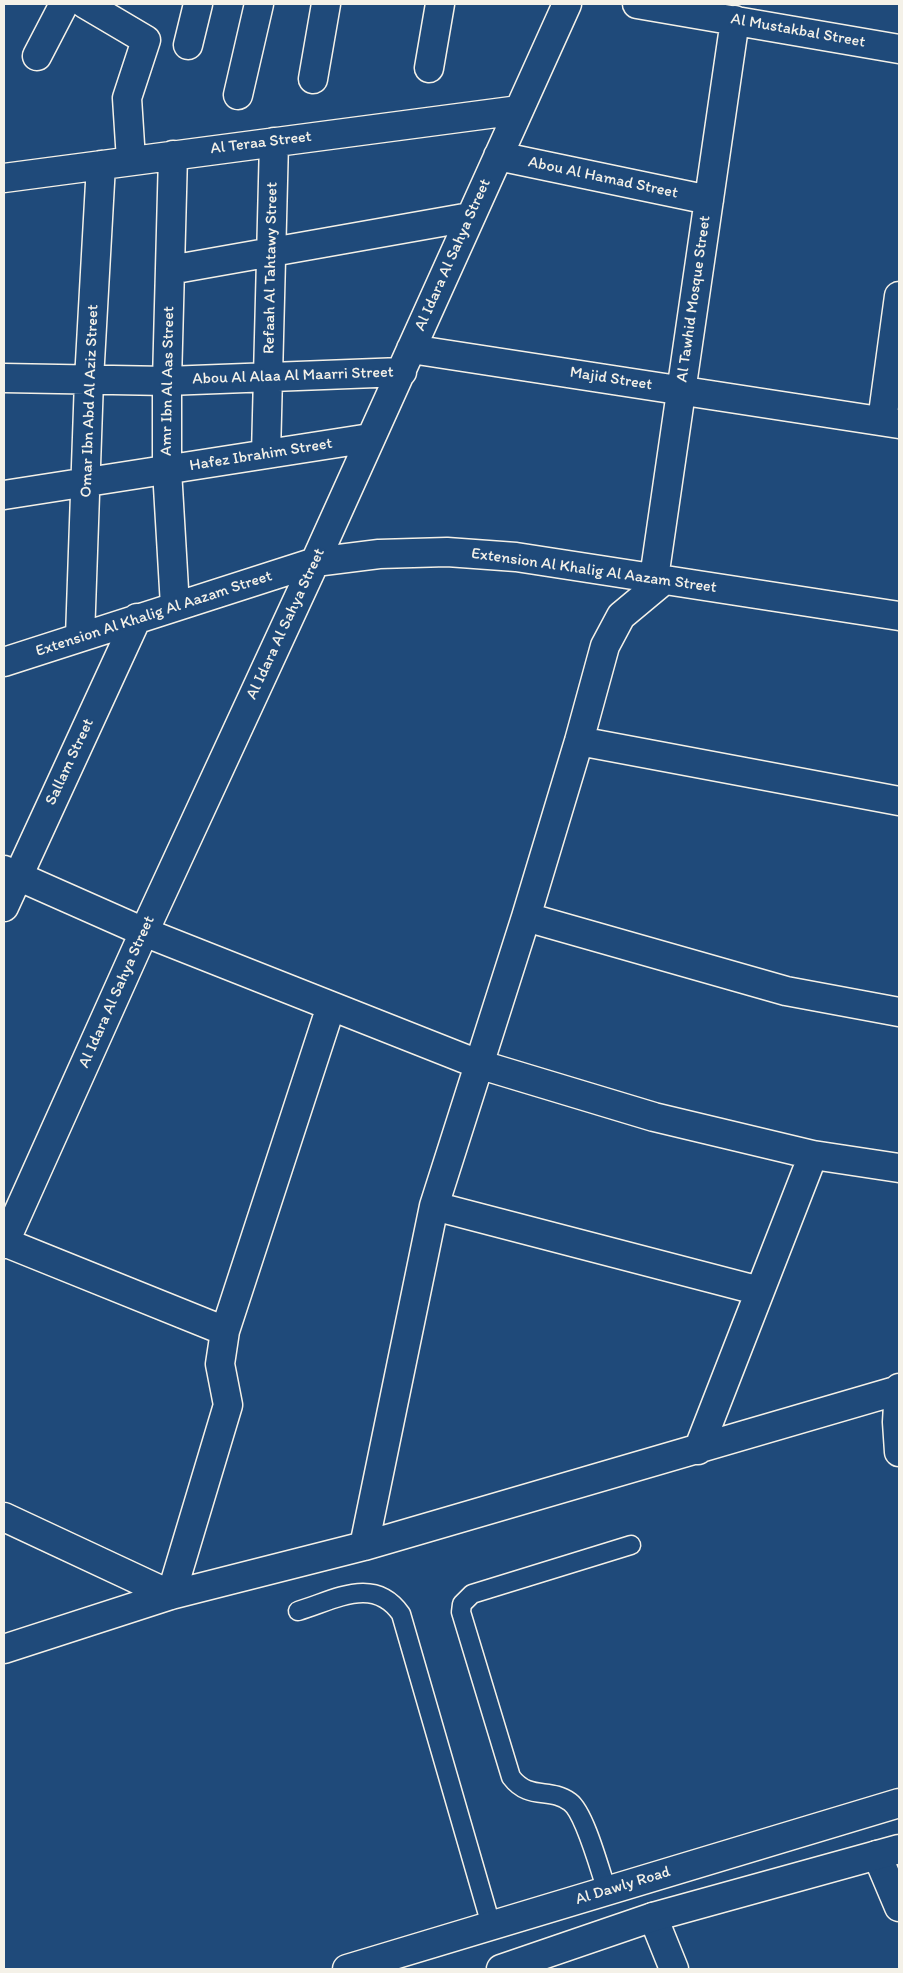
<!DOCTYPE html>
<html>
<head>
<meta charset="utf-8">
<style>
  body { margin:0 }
  #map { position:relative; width:903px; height:1973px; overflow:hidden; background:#1f4a7a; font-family:Itim,sans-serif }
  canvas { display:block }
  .frame { position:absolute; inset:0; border:5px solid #f4f1e8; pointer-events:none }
</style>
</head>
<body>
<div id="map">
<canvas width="903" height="1973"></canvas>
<div class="frame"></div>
</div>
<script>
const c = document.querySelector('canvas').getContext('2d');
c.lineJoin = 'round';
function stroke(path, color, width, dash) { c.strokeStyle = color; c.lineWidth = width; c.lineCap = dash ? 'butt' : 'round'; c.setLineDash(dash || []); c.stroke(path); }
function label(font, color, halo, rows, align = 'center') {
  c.font = font + ' Itim,sans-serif'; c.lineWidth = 4.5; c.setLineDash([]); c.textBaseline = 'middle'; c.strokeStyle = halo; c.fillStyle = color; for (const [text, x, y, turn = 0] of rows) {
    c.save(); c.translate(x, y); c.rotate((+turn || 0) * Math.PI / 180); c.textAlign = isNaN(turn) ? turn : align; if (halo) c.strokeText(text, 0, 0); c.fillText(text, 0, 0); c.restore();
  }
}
const service = new Path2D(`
  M298,1611C335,1600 374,1575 401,1614L491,1925
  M607,1891C600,1871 585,1813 570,1802C550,1787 529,1801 511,1777L461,1612L462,1604L472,1594L631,1545`);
const minor = new Path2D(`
  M85,4L146,40L127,98L131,160
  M637,4L899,49
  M188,45L198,4
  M37,56L64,4
  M429,68L440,4
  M313,79L326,4
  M238,95L259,4
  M173,155L167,381V470L175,606
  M498,156L709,200
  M4,178L519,110
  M170,270L470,217
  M411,349L899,424
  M4,378L167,381L402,372
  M882,421L899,296
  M266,454L274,142
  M4,495L370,438
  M654,578L735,20
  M80,637L89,380L101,165
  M4,662L315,562L379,554L447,552L516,557L899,616
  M579,741L899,801
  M4,870L144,932L478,1064L654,1117L813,1155L899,1168
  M4,907L137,618
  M526,917L786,991L899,1012
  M434,1206L760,1291
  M4,1242L225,1331
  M4,1244L144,932L315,562L567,4
  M899,1388L897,1422L899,1452
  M698,1450L813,1155
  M4,1517L171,1595L228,1405L220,1364L225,1331L331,1006
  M364,1546L434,1206L526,917L579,741L605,646L621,616L663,581
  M4,1649L171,1595L364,1546L899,1390
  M877,1855L899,1907
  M653,1917L674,1969`);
const tertiary = new Path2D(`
  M347,1969L899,1803
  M501,1969L653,1917L899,1849`);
const streetNames = [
  ["Al Mustakbal Street",798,31,10],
  ["Al Teraa Street",261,143,-7],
  ["Abou Al Hamad Street",603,178,12],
  ["Al Idara Al Sahya Street",453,255,-66],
  ["Refaah Al Tahtawy Street",271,268,-89],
  ["Al Tawhid Mosque Street",694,299,-82],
  ["Abou Al Alaa Al Maarri Street",293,376,-2],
  ["Majid Street",611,379,9],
  ["Amr Ibn Al Aas Street",168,381,-89],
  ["Omar Ibn Abd Al Aziz Street",90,401,-88],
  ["Hafez Ibrahim Street",261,455,-9],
  ["Extension Al Khalig Al Aazam Street",594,571,8],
  ["Extension Al Khalig Al Aazam Street",154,614,-18],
  ["Al Idara Al Sahya Street",286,624,-65],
  ["Sallam Street",70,762,-65],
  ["Al Idara Al Sahya Street",117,992,-66],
  ["Al Dawly Road",623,1886,-17]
];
stroke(service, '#f4f1e8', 21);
stroke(minor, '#f4f1e8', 31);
stroke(tertiary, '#f4f1e8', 31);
stroke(service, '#1f4a7a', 18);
stroke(minor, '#1f4a7a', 28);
stroke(tertiary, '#1f4a7a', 28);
label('16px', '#f4f1e8', '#1f4a7a', streetNames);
</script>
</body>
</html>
